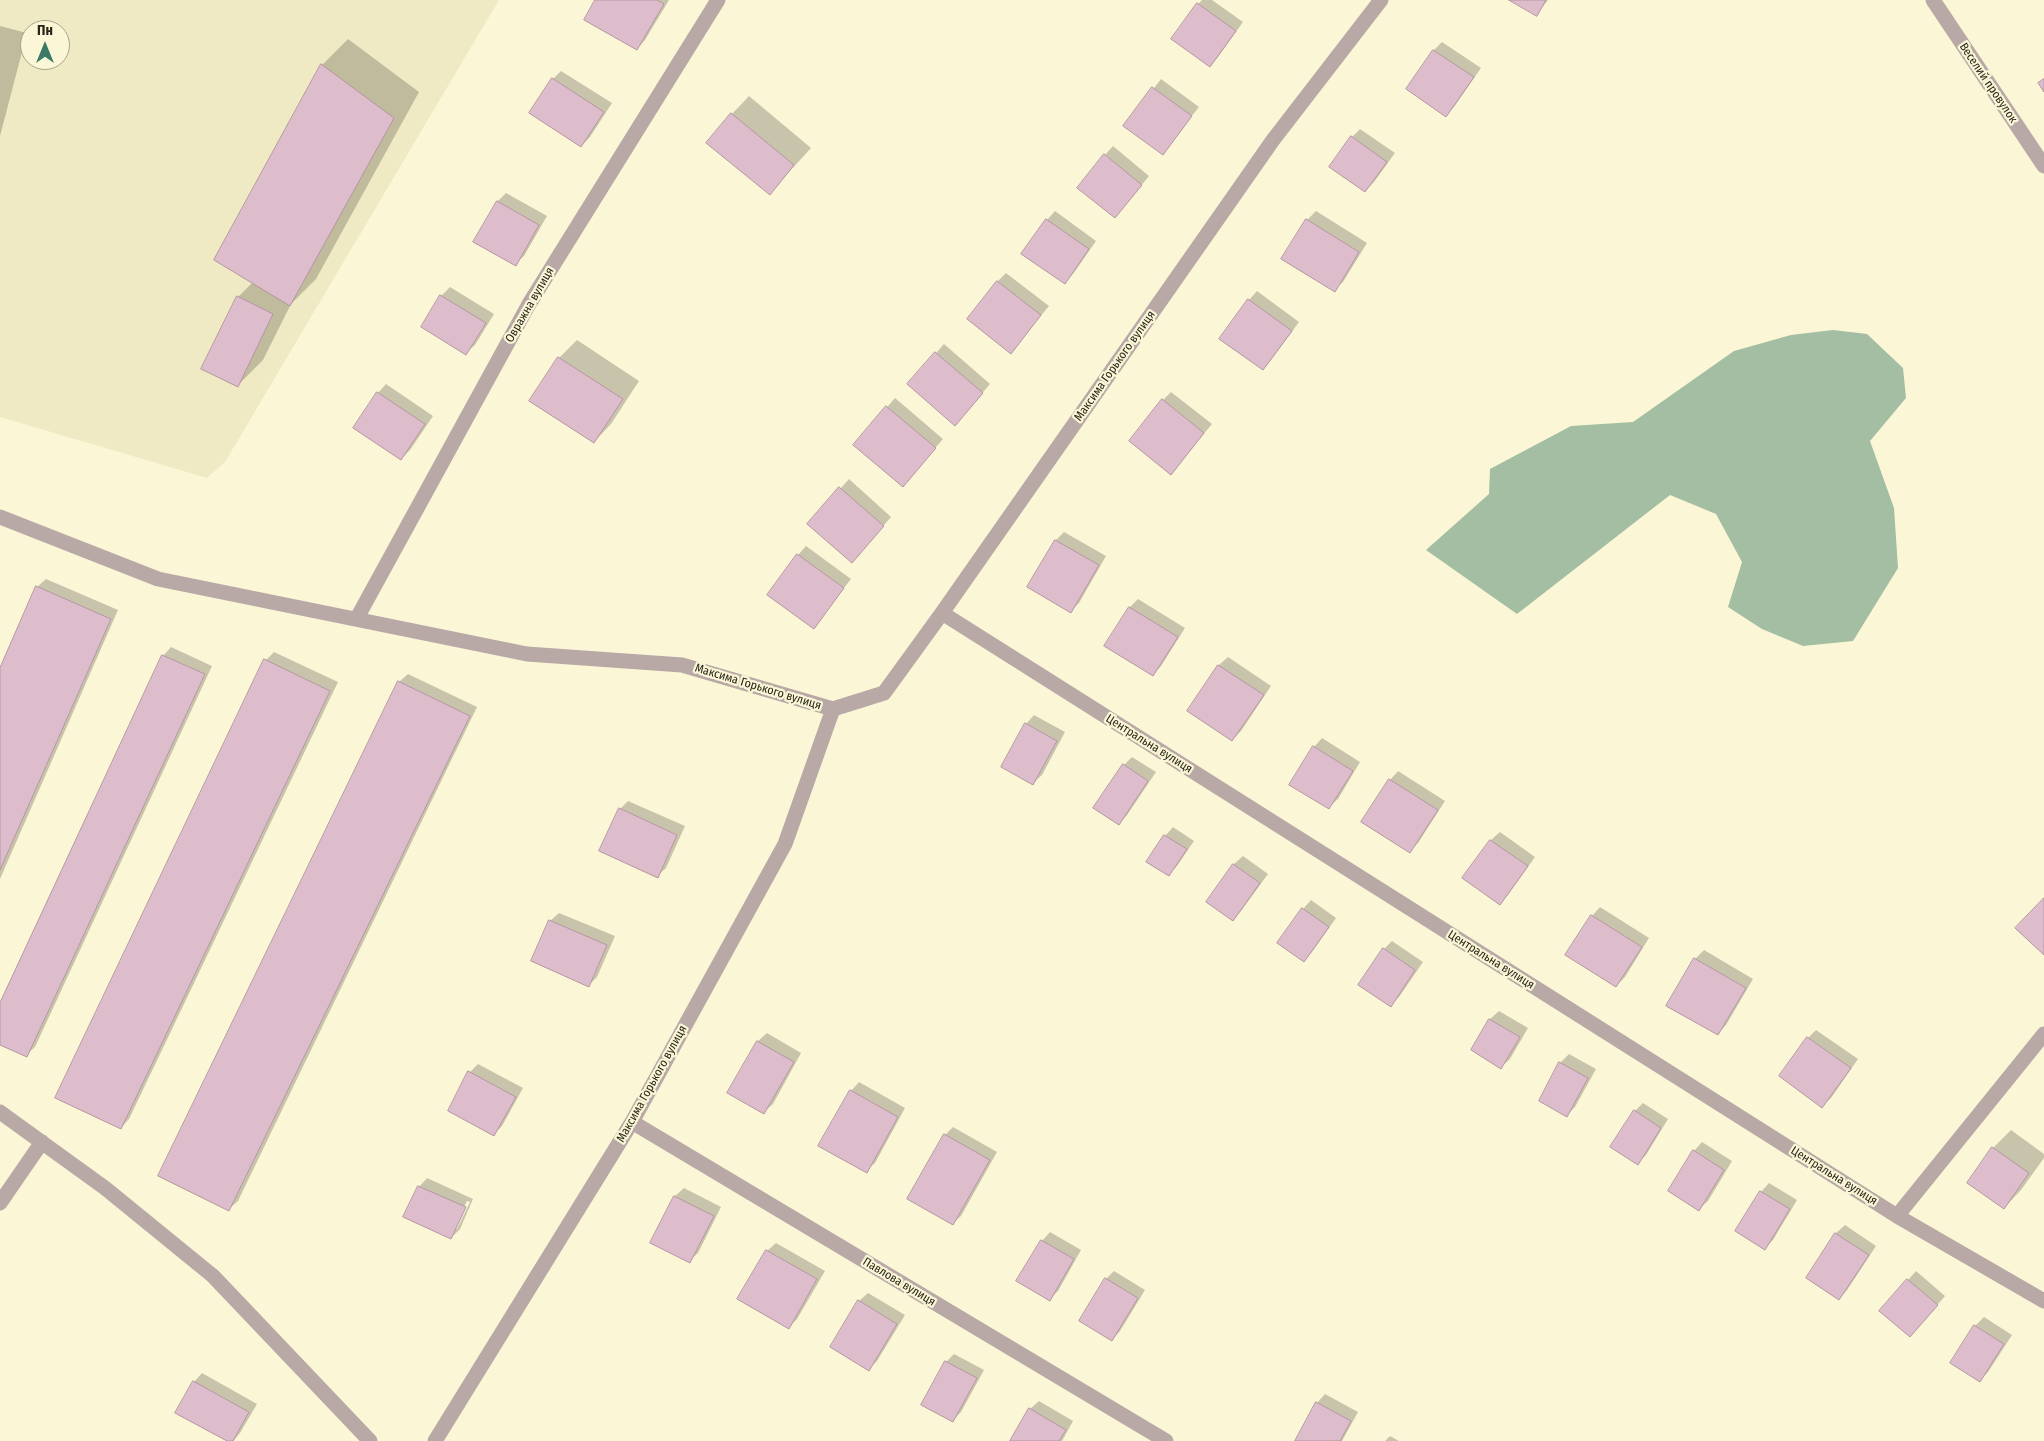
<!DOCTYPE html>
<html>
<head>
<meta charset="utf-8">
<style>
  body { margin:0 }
  #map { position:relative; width:2044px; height:1441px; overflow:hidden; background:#fbf6d6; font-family:"Fira Sans Condensed",sans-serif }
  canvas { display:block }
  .north { position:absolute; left:20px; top:20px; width:50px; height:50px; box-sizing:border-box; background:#fbf6d6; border:1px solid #a7a38b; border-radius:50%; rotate:0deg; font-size:14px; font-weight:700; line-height:20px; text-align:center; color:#29271b }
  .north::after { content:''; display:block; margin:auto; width:18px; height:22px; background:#3c7a68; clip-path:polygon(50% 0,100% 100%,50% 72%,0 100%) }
</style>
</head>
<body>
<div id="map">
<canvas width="2044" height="1441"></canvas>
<div class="north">Пн</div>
</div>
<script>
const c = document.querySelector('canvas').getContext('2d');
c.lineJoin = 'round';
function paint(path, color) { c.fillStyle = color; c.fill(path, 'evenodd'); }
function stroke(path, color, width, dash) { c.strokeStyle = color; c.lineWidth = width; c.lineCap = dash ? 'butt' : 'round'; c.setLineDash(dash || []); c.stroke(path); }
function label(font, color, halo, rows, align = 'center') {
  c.font = font + ' "Fira Sans Condensed",sans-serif'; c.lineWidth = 4.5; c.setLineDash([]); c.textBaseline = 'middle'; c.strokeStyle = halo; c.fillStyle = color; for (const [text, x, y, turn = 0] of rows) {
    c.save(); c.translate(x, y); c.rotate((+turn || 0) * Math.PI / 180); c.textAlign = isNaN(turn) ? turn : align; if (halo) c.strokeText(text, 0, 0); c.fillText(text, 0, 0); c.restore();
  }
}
const built = new Path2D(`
  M0,0H499L225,462L207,478L0,417ZM30,30H60V60H30Z`);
const forest = new Path2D(`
  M1833,330L1867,334L1903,368L1906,398L1870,441L1894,508L1898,568L1853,641L1803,646L1762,629L1728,607L1742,562L1716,514L1670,495L1517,614L1426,550L1489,494L1490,469L1571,426L1633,422L1734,351L1791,335Z`);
const shadow = new Path2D(`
  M597,0H669L645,40L637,49Z
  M1202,0H1212L1243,22L1218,57L1210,66L1198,4Z
  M1511,0H1548L1537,14Z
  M0,26L27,33L0,136Z
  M348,39L419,92L316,279L291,304L263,360L237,386L238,297L253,282L216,259L322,65Z
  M1442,42L1481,68L1454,107L1446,115L1407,88L1434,50Z
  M561,71L612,103L590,137L581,146L553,79Z
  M1161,79L1199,107L1162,153L1125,126Z
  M749,96L811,148L769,194L732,114Z
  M1360,129L1395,153L1374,182L1365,191L1352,137Z
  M1113,146L1149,176L1123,208L1105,155Z
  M506,193L547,216L524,256L515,264L475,241L498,201Z
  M1055,211L1096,241L1073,274L1064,282L1047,220Z
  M1316,211L1367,243L1343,282L1334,290L1283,258L1307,220Z
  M1006,273L1049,306L1011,352L998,281Z
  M450,287L494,314L475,345L466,353L422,326L441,296Z
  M1257,291L1299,322L1271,360L1263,369L1249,300Z
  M577,340L639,381L611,424L594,442L531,401L559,358Z
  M944,344L990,384L963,416L909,384Z
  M386,384L433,416L410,450L401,459L378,393Z
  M1171,392L1212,424L1171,473L1163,400Z
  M895,398L943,439L903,485L855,444Z
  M849,479L891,517L860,553L809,524Z
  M1064,532L1106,556L1079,603L1071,611L1029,587L1056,540Z
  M806,546L851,579L813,628L798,555Z
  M46,579L118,610L0,879V672L37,587Z
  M1138,599L1185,628L1161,666L1153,675L1106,645L1130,607Z
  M171,647L212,666L35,1047L26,1055L0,1043V1006L163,656Z
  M274,652L338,682L129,1119L121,1128L266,660Z
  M1228,657L1271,686L1241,731L1232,740L1189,711L1219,665Z
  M408,674L477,707L238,1201L229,1209L399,682Z
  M1034,715L1065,732L1042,775L1033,783L1026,724Z
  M1322,738L1360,762L1338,799L1329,807L1314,747Z
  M1132,757L1156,772L1127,815L1119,824L1124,765Z
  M1398,771L1445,801L1418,843L1410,851L1390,780Z
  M628,801L685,826L666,868L657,876L620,809Z
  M1173,827L1194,841L1177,866L1169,874L1165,836Z
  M1500,832L1535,857L1508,895L1500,903L1464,878L1491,840Z
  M1243,856L1268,874L1241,911L1233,919L1208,902L1234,864Z
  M1311,900L1336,918L1312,952L1304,960L1303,909Z
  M1600,907L1649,938L1625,977L1616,986L1592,916Z
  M559,913L615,936L597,977L589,985L550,921Z
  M1392,941L1423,962L1399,997L1390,1005L1384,949Z
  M1704,950L1753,979L1726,1025L1718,1034L1695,959Z
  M1499,1011L1528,1028L1510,1059L1501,1067L1472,1050L1490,1019Z
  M1816,1030L1858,1059L1831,1098L1822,1106L1808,1038Z
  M767,1033L801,1053L773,1104L764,1112L729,1092L758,1041Z
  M1569,1054L1596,1069L1575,1107L1567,1115L1560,1063Z
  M478,1064L523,1088L502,1126L494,1134L470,1072Z
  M859,1082L905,1108L875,1163L866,1171L851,1091Z
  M1643,1103L1668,1119L1646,1155L1638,1163L1635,1111Z
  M953,1127L997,1152L961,1216L952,1224L945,1135Z
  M2011,1130L2044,1154V1158L2021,1190L2004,1208L1968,1182L1993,1148Z
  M1702,1142L1732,1161L1708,1201L1699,1209L1694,1151Z
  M427,1178L473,1199L460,1229L451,1238L419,1187ZM467,1201L470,1202L457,1229H454Z
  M1769,1183L1797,1200L1773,1240L1765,1248L1761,1192Z
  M684,1188L721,1207L698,1253L689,1261L652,1242L675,1196Z
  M1845,1225L1876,1246L1847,1290L1839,1299L1808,1278L1836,1233Z
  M1050,1232L1081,1250L1058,1291L1049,1299L1042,1241Z
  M776,1243L825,1271L797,1319L789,1327L767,1251Z
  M1114,1271L1145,1290L1120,1331L1112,1340L1106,1279Z
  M1916,1271L1945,1296L1918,1327L1908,1280Z
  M868,1293L905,1315L877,1361L869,1369L859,1301Z
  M1984,1317L2012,1335L1988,1372L1980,1380L1975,1326Z
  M954,1354L984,1370L961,1412L953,1420L946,1362Z
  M202,1373L257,1404L240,1433L233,1441H230L194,1382Z
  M1325,1394L1358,1412L1342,1441H1296L1317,1403Z
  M1039,1401L1073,1421L1062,1441H1011L1030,1409Z
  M1390,1436L1399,1441H1385Z`);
const building = new Path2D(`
  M595,0H657L664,4L637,50L584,20Z
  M1509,0H1546L1537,16Z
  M1197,3L1236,31L1210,67L1171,39Z
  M1433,50L1474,77L1446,117L1406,89Z
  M321,64L394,118L290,306L214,260Z
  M552,78L604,112L581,147L529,113Z
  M2044,79V92L2038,83Z
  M1152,87L1192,116L1163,155L1123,126Z
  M731,113L794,165L770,195L706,143Z
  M1351,136L1387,162L1365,192L1329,167Z
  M1104,154L1142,185L1115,218L1077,188Z
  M497,201L539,225L516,266L473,242Z
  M1046,219L1089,249L1065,284L1021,254Z
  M1306,219L1359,252L1335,292L1281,259Z
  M997,281L1041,315L1011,354L967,319Z
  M440,295L486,323L466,355L421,327Z
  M237,296L273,314L238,387L201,369Z
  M1248,299L1292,331L1263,370L1219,339Z
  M935,352L983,393L955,426L907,384Z
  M558,357L623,399L594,443L529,401Z
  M377,392L425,424L401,460L353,428Z
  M1162,399L1204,433L1171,475L1129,441Z
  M886,406L936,448L903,487L853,445Z
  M839,487L884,526L852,563L807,524Z
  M1055,540L1099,565L1071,613L1027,587Z
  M797,554L844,588L814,629L767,595Z
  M36,586L111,619L0,870V668Z
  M1129,607L1178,637L1153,676L1104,646Z
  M162,655L205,674L27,1057L0,1045V1003Z
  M264,659L330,691L121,1129L55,1098Z
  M1218,665L1264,695L1232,741L1187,711Z
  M398,681L470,716L229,1211L158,1176Z
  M1025,723L1057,741L1033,785L1001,767Z
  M1313,746L1353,771L1329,809L1289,785Z
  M1123,764L1148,781L1119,825L1093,808Z
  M1389,779L1438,810L1410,853L1361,822Z
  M619,808L677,835L658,878L599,851Z
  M1164,835L1187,849L1169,876L1146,862Z
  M1490,840L1528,866L1500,905L1462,878Z
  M1233,864L1260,883L1233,921L1206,902Z
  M2044,898V955L2015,928Z
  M1302,908L1329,927L1304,962L1277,943Z
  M1591,915L1642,947L1616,987L1565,955Z
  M549,920L607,945L589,987L531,961Z
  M1383,948L1415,970L1391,1007L1358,985Z
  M1694,958L1746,988L1718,1035L1666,1006Z
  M1489,1019L1520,1037L1501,1069L1471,1050Z
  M1807,1037L1851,1068L1822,1108L1779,1076Z
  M757,1041L794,1062L764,1114L727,1093Z
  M1559,1062L1588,1078L1567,1117L1539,1101Z
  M468,1071L516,1097L494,1136L448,1111Z
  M850,1090L898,1117L867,1173L818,1146Z
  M1634,1110L1661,1128L1638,1165L1610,1147Z
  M944,1134L990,1160L953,1225L907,1199Z
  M1992,1147L2029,1173L2004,1209L1967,1183Z
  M1693,1150L1724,1170L1699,1211L1668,1191Z
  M418,1186L466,1207L451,1239L403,1217Z
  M1760,1191L1790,1209L1765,1250L1735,1231Z
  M674,1196L714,1216L690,1263L650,1243Z
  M1835,1233L1869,1255L1839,1300L1806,1278Z
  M1041,1240L1074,1259L1050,1301L1016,1281Z
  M766,1250L817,1279L789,1329L737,1299Z
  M1105,1278L1138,1298L1112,1341L1079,1321Z
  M1907,1279L1938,1305L1910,1337L1879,1311Z
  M858,1300L897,1324L869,1371L830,1347Z
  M1974,1325L2004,1344L1980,1382L1950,1363Z
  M945,1361L977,1378L953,1422L921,1405Z
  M193,1381L249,1412L233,1441H227L175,1413Z
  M1316,1402L1351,1421L1340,1441H1295Z
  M1029,1408L1066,1430L1059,1441H1010Z`);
const street = new Path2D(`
  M1933,0L2044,166
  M0,517L158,579L527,654L682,665L833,709L785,844L632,1122L435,1441
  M942,613L1897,1216L2044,1301
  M357,618L529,304L718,0
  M833,709L884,693L942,613L1273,140L1381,0
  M0,1112L105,1188L213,1276L370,1441
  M632,1122L1166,1441
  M0,1203L42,1142
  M1897,1216L2044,1034`);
const streetNames = [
  ["Веселий провулок",1988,83,56],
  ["Овражна вулиця",530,305,-60],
  ["Максима Горького вулиця",1115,366,-55],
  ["Максима Горького вулиця",758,687,17],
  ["Центральна вулиця",1149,744,32],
  ["Центральна вулиця",1491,960,32],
  ["Максима Горького вулиця",652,1084,-61],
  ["Центральна вулиця",1834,1176,32],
  ["Павлова вулиця",899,1282,31]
];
paint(built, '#f0eac4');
paint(forest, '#a3bea2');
paint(shadow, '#0003');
paint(building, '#ddbdcb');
stroke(building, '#b495a2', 1);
stroke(street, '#b8a8a6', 15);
label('12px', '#29271b', '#fbf6d6', streetNames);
</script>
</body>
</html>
